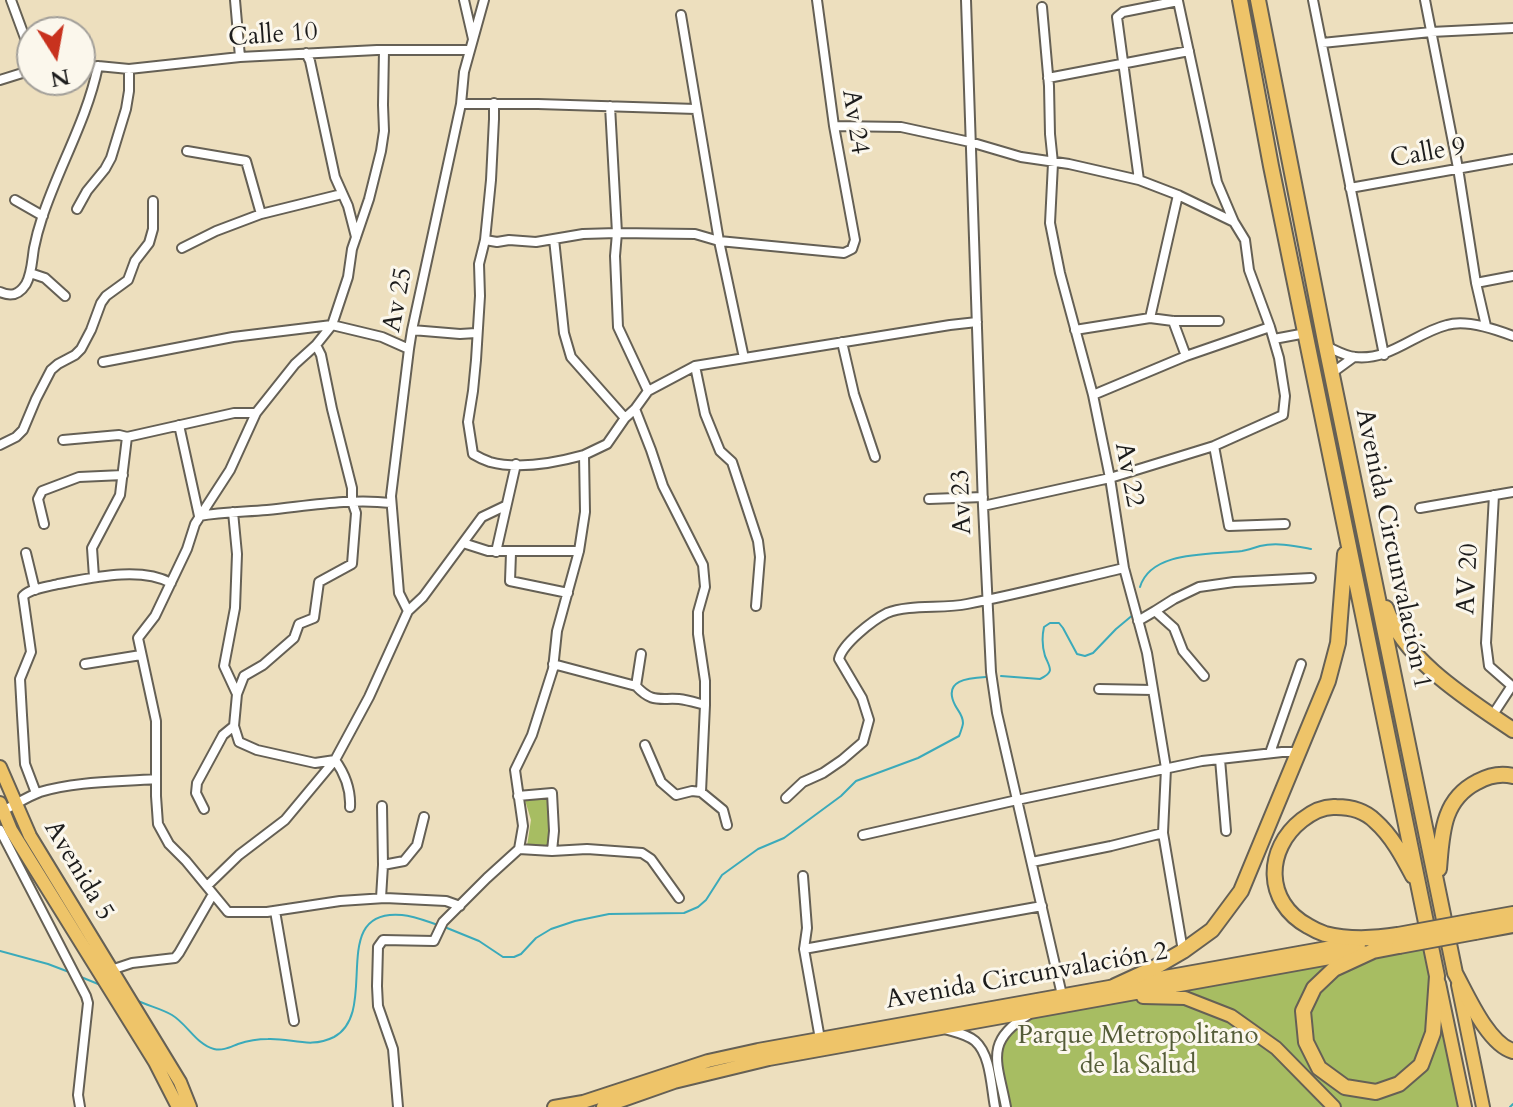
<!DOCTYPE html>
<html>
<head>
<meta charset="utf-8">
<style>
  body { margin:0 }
  #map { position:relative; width:1513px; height:1107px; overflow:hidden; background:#eddfbe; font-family:Cardo,serif }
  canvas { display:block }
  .north { position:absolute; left:16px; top:16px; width:80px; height:80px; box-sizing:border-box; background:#fbf7ec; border:2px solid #a29f99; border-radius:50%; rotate:169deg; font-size:22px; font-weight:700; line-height:32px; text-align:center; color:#1c1c1c }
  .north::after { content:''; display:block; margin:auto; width:28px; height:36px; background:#c8321e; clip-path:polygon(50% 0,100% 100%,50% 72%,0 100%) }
</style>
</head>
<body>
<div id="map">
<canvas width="1513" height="1107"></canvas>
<div class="north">N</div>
</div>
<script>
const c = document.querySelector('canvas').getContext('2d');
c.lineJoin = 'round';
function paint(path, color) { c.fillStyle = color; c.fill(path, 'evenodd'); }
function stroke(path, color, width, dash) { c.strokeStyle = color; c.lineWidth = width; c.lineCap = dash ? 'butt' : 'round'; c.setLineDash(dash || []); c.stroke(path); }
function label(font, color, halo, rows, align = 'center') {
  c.font = font + ' Cardo,serif'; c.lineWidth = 6; c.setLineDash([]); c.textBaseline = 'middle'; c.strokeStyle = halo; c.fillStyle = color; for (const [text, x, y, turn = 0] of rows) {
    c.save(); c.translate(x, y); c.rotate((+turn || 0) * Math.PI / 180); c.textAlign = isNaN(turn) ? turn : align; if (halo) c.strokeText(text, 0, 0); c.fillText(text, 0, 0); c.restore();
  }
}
const green = new Path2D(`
  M549,799L551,830L550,847L527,846L531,820L525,800Z
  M1430,940L1465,1107H1006L997,1056L999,1039L1032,1012Z`);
const stream = new Path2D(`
  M1140,587C1151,550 1211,555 1242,551C1248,550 1254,548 1260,546C1277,542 1295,546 1311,549
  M1001,676L1040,679C1055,672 1050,668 1045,656C1042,646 1042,636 1044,627L1050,623H1059L1063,628L1077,654L1085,656L1093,653L1116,629L1134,614
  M447,928L479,941L503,957H514L521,954L536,938L551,929L575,921L609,914L684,913L698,907L706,900L722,875L758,849L784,838L841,796L856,781L918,758L959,736C960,734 963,725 963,723C963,715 958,711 955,705C942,679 970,678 987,677
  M0,951L48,964L69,972
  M81,977L103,986
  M138,1001C149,1006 162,1009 172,1015C187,1024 197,1045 214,1049C223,1051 230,1047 238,1044C247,1041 258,1039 268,1039C292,1038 310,1049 334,1037C381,1012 326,908 402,915C414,916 426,921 438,925
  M1510,1107L1513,1104`);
const street = new Path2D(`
  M11,0L32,57
  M235,0L240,57
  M464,0L473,39
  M966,0L983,506L991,672L997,713L1062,995
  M1313,0L1384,355
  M1425,0L1458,168L1476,283L1486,326
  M1042,7L1049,86L1050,134L1053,163L1050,223L1060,273L1093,395L1110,478L1124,568L1147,653L1166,768L1163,833L1183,951
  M681,15L719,241L744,358
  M1322,43L1431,32L1513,28
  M384,50L383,105L384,131L381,151L369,199L352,249L348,277L332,325L316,345L295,364L256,413L230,470L195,524L187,549L155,616L138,638L156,721V796L158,824L169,844L186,861L228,912H267L340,901L385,898L446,901L460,906
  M306,53L310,61L335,177L348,206L356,237
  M80,67L98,66L129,69L240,57L377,50H470
  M1048,78L1189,51
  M0,80L32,70
  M494,103V119L491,180L485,240L479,264L480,296L476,360L473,391L468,422L473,454C478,457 484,460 490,462C520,470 555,463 584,455
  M461,104H538L696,109
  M610,106L617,233L615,256L618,327L648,391
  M834,126L901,127L970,142L1021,157L1069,164L1139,180L1178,195L1234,222L1245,240L1249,270L1270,327L1279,358L1285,396L1283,415L1214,446L1110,478L983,506
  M187,151L246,161L261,214
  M1139,180L1117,17L1123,12L1178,1L1217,182L1234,222
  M1350,188L1513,159
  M15,200L43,216
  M77,209L87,191L105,169L111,158L126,109L129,91V69
  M554,239L564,333L571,357L625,418
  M485,240L497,242L509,240L536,242L583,234L617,233L695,234L719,241L844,253L852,249L855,240L834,126L817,0
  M182,248L216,231L261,214L342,194
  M30,273L45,278L65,296
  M1476,283L1513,276
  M0,292C11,297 19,295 26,284C32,273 32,260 34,248C36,238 39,227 42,218C59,166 87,120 98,66
  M1150,318L1178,195
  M1173,321L1186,356
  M412,330L460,334L476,333
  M1075,330L1150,318L1173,321H1219
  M1274,339L1306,333
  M842,342L854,394L875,457
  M316,345L321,355L332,409L352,488V501L356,513L352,564L319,582L314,618L299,624L294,638L263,665L244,676L237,694L234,726L239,742L257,750L315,763L335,760C345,774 351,789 350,807
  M1326,346C1335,350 1345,356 1355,357C1390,361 1415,333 1447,325C1466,319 1495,329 1513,336
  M103,362L233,337L332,325L382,337L409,349
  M695,366L705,414L720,451L732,462L758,541L760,557L756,606
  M1332,373L1354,357
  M1093,395L1186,356L1270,327
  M635,409L651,450L663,486L703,565L705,587L698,612V634L705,681V705L701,792
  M179,425L199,516C222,512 244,512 267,510C308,506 350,498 391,503
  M63,440L119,435L127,437L234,413H256
  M0,445L16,437L23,430L36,399L51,370L58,364L75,355L81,349L91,330L101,303L106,296L128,280L135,261L149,243L153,229V201
  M1214,446L1229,526L1285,524
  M1494,495L1486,643L1489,666L1513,687
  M929,499L983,497
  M1420,508L1513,492
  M233,512L237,554L235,608L224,666L237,694
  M44,524L38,499L42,491L79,477L123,475
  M463,543L488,551H579
  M496,552L516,464
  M26,553L35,590
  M511,553L510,581L568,593
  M94,577L92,548L120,495L127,437
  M408,611L399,593L391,496L409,349L412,330L461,104L464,72L484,0
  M1155,611L1174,599L1199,587L1234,582L1311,578
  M1138,621L1155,611L1174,628L1183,651L1204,676
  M85,664L141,655
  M553,664L636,686L641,654
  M636,686C652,703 658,698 679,699C688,700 697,703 705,705
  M1099,689L1153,690
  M1492,716L1511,687
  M645,745L661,782L676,795L692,791L701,792L723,810L727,825
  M1270,753L1301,664
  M1220,759L1226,831
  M36,793L25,764L22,715L20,679L31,652L23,596C31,588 47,587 58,584C91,578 140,566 171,583
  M518,796L552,793L554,831L552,851
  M786,798L803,782L823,773L842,760L863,742L869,720L862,698L839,659C842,644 873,620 887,613C909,604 943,609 967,604C1020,594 1072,580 1124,568
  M382,806L383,865
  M204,809L196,793L197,783L223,735L234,726
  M0,812C14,806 26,797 40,792C77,781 118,782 156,779
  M0,830L86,996L88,1003L78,1095L80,1107
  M863,835L1017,800L1202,761L1282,752H1298
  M519,849L523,826L515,770L532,735L553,669L557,631L579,551L585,512L584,455L607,444L625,418L635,409L648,391L695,366L950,325L977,322
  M1032,862L1111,846L1163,833
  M803,876L807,928L804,949
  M207,886L239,855L285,820L335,760L369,697L408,611L423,597L482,517L505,506
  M381,898L383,865L404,861L417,845L424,817
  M275,911L294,1021
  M111,970L132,963L175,958L179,953L213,894
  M945,1029C954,1032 967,1034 975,1041C991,1055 991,1087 995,1107
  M820,1039L804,949L1042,906
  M398,1107L393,1049L378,1006L377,986L378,947L383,940L434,941L443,922L487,878L519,849L552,851L587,849L642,853L651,859L679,898
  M1006,1107C998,1063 983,1042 1028,1015`);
const primary = new Path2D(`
  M0,767L30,836L180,1082L190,1107
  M0,803L11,830L155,1062L178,1107
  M1439,983L1465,1107
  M1458,985L1483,1107
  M1143,997L1185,998L1231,1016L1276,1048L1334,1107
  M554,1107L583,1102L708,1061L758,1050L1360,942
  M603,1107L674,1082L769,1059L1363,952`);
const highway = new Path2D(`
  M1240,0L1271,166L1437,976L1433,1033L1421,1065L1399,1084L1376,1092L1345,1087L1319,1068L1306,1042L1303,1011L1314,988L1334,969L1373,951L1399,946
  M1258,0L1326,346L1455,973C1467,995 1488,1044 1513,1051
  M1386,608C1404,660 1469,700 1513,730
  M1439,869C1442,834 1442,800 1477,782C1488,776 1501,773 1513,776
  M1474,921L1513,914
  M1475,932L1513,925
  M1398,935C1373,939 1349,940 1325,934C1319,932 1313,929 1308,926C1264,902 1265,849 1302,820C1312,812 1323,806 1336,807C1351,807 1364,810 1375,821C1392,836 1403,857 1413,876
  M1115,986L1152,969L1183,951L1212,930L1241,891L1328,681L1338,643L1345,554`);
const highwayBridge = new Path2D(`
  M1398,935L1474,921
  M1399,946L1475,932`);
const streetNames = [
  ["Calle 10",273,36,-4],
  ["Av 24",854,122,81],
  ["Calle 9",1428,154,-10],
  ["Av 25",399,300,-79],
  ["Av 22",1128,475,79],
  ["Av 23",963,502,-92],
  ["Avenida Circunvalación 1",1392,549,78],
  ["AV 20",1469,579,-87],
  ["Avenida 5",78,871,59],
  ["Avenida Circunvalación 2",1027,977,-10]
];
const parkNames = [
  ["Parque Metropolitano",1138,1037],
  ["de la Salud",1138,1067]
];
paint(green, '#a7bd62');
stroke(stream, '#3baaba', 2);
stroke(street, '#656055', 12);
stroke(primary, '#656055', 16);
stroke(highway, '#656055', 18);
stroke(street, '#fff', 8);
stroke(primary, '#eec469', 12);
stroke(highway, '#eec469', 14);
stroke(highwayBridge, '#656055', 18, []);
stroke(highwayBridge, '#eec469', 14);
label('26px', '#1c1c1c', '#fbf7ec', streetNames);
label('26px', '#545c38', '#fbf7ec', parkNames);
</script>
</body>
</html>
